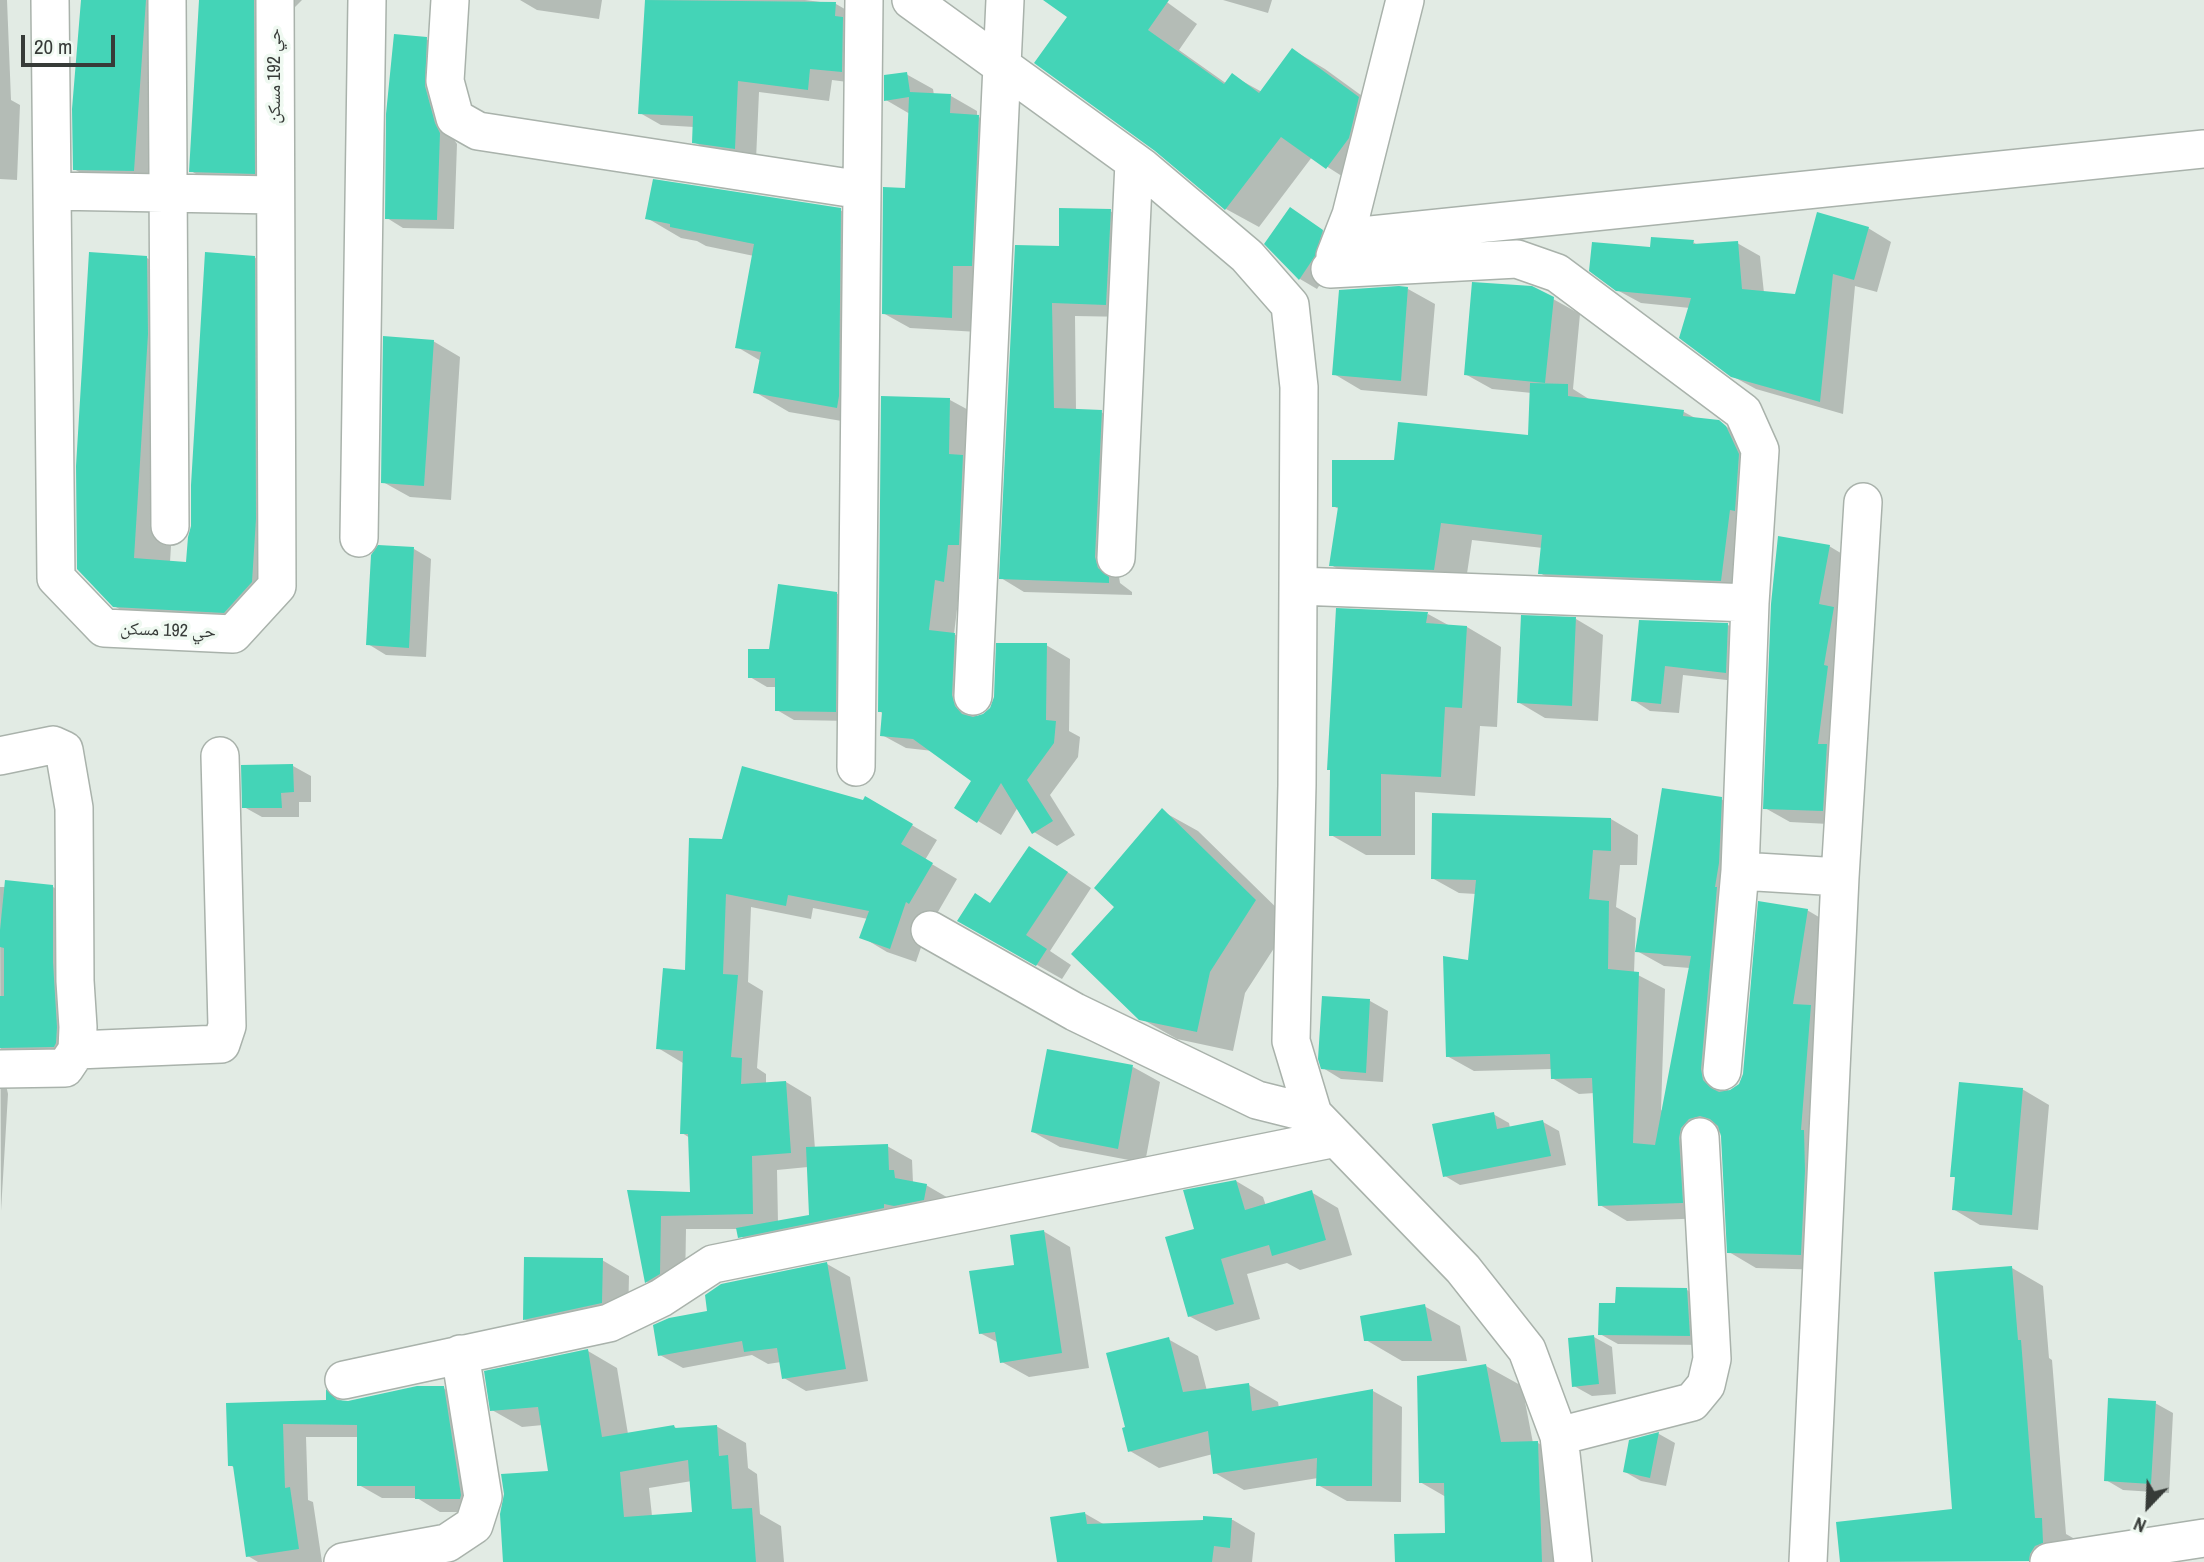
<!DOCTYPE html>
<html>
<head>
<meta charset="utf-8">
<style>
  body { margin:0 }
  #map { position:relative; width:2204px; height:1562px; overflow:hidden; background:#e2ebe4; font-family:"Archivo Narrow",sans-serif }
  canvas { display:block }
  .north { position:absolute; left:2113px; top:1471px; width:70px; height:70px; -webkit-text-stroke:5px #eff9f1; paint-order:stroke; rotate:203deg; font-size:19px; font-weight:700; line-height:28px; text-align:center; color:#373b38 }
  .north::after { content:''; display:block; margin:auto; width:24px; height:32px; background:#373b38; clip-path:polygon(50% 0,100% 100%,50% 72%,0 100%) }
  .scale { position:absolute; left:21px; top:35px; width:94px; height:32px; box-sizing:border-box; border:4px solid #373b38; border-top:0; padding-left:9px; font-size:21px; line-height:24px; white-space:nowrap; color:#373b38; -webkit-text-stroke:5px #eff9f1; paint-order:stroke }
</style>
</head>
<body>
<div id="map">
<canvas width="2204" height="1562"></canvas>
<div class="north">N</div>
<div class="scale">20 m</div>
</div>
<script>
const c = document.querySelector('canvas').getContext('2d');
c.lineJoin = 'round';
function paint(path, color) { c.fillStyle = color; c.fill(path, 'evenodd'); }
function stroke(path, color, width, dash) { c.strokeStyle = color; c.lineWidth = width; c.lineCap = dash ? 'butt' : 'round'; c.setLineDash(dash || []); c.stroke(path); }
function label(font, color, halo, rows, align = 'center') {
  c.font = font + ' "Archivo Narrow","Noto Naskh Arabic",sans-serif'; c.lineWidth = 7; c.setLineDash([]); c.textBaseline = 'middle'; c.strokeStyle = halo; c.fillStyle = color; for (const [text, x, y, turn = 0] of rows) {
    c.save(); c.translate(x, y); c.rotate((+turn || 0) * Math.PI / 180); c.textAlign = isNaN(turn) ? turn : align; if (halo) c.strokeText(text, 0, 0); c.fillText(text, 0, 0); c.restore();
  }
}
const shadow = new Path2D(`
  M0,0H7L11,100L20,105L17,180L0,179Z
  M82,0H184L169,191L110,190L74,169Z
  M200,0H302L293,9L290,193L227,192L191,171Z
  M520,0H602L599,19L537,10Z
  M647,0H805L836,4L857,16L863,84L832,80L829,101L759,92L756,160L715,154L694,142V127L661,125L640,113Z
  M1046,0H1164L1197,24L1179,50L1227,84L1233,76L1262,92L1293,50L1325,69L1391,117L1359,187L1312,157L1259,227L1226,209L1156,150L1070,17Z
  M1223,0H1272L1268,13Z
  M426,39L443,49L451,135L457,144L454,229L403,228L387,218Z
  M906,74L933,89L934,95L951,96L977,111V116L1005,132L978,332L910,328L883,313L907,190L910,114L886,100Z
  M1290,209L1340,242L1332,266L1317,289L1300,279L1266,243Z
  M840,210L874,229L871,426L789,412L755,392L761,361L737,347L754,256L706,246L697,241L681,238L647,218Z
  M1110,211L1133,224L1129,317L1075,316L1076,411L1101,412L1124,425L1118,571L1120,583L1132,592V595L1024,592L1001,578L1060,248Z
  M1868,228L1891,242L1877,292L1855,286L1843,414L1756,389L1732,376L1690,308L1641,303L1617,290L1652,249L1693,242L1699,246L1737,243L1760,256L1764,293L1796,296Z
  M254,257L290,278L291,540L287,603L260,632L151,627L114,606L147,258L183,278V355L170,562L188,563Z
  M1408,289L1435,304L1427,396L1361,390L1334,374Z
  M1553,299L1580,314L1573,389L1592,401L1684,412L1697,419L1718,422L1750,440L1752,598L1571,591L1540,573L1543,548L1472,540L1465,587L1362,583L1331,565L1339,509L1333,506L1396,462L1530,436L1532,393L1492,389L1465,374Z
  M433,341L460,357L451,500L410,497L383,482Z
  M883,398L950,400L974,413L967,594L959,593L954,634L978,649L977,717L984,716L1046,645L1070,659L1069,731L1080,737L1078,757L1050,795L1075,835L1057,846L1034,832L1018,807L1001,835L978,821L974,780L933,751L906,748L882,735L884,714L879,711Z
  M1829,546L1854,561L1848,825L1790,822L1765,808Z
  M414,549L431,559L426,657L386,655L368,644Z
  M836,593L853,603L852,721L794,720L777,710V687H767L750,677L770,651Z
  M1428,614L1450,626L1467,627L1501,647L1497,727L1480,726L1475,796L1415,792V855H1366L1331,835V771L1329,769Z
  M1576,619L1603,635L1598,721L1545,718L1518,702Z
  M1641,622L1728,625L1746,635L1744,682L1683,675L1679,713L1650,711L1633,700Z
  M293,766L311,776V802H299V817H262L244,807Z
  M866,798L937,840L925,860L957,879L935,917L932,915L916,962L887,952L862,937L868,919L813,908L811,919L751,907L748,982L763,991L757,1068L766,1074V1084L786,1082L811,1097L815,1149L887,1146L912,1160L913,1183L926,1185L950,1199L764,1250L740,1236L738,1229H686L685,1288L671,1296L646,1281L630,1192L691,1194L690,1138L682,1133L683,1063L658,1048L687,972L723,841L864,802ZM808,1167L811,1217L778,1223L777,1170Z
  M1721,799L1748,815L1728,1092L1740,1085L1807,910L1834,926L1828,1270L1756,1268L1729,1252L1721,1132L1716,1134L1709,1218L1627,1221L1600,1205L1595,1093L1579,1094L1552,1078V1069L1474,1071L1447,1056L1470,962L1476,894L1459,893L1432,878L1611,819L1638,835L1637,865H1620L1616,907L1636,918L1634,973L1665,989L1661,1110L1663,1111L1690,968L1664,966L1637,951Z
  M1162,811L1198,831L1291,922L1245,993L1233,1051L1177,1039L1140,1018L1116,907Z
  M1054,863L1091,888L1050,951L1071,965L1062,979L959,921L991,904Z
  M0,887H53L81,903L84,1060L6,1085L8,1094L1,1211Z
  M1324,998L1370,1001L1388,1011L1383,1082L1341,1079L1323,1068Z
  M1133,1067L1160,1082L1145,1163L1060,1147L1033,1132Z
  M2022,1089L2049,1105L2038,1230L1980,1225L1953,1209L1956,1178L1952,1176Z
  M1493,1114L1509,1123L1510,1128L1543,1122L1559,1131L1566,1165L1460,1185L1445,1176Z
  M1236,1181L1263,1197L1266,1206L1311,1192L1338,1208L1352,1255L1300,1270L1287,1263L1247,1274L1260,1319L1216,1331L1189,1316L1196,1231Z
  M1043,1231L1070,1247L1089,1368L1029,1377L1002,1362L999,1343L980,1333L1016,1267Z
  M602,1260L629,1276L628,1318L551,1335L524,1319Z
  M827,1264L850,1277L868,1381L806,1391L784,1378L781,1362L768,1364L752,1355L683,1368L660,1355Z
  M2012,1268L2043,1286L2049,1358L2052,1360L2066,1534L2073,1538L2074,1560L1842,1562L1838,1523L1954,1510Z
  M1687,1290L1705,1301L1707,1345L1618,1344L1600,1334L1617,1305Z
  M1424,1306L1460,1326L1467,1361H1402L1366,1340Z
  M1594,1337L1612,1347L1616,1394L1592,1396L1574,1386Z
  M1168,1339L1198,1356L1207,1391L1249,1385L1278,1402L1279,1408L1373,1391L1402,1407L1401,1502L1347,1501L1318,1485V1478L1244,1490L1215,1473L1213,1454L1159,1468L1130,1451L1127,1428Z
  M588,1351L617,1368L628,1434L674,1427L679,1429L716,1426L746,1443L748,1468L757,1474L760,1514L781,1526L784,1562H505L550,1473L543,1425L522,1427L492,1410ZM692,1481L694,1513L652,1516L649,1488Z
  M1486,1366L1522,1386L1533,1443H1538L1574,1463L1577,1562H1397L1447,1534L1446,1497L1420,1482Z
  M443,1388L467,1401L484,1512H440L417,1498H382L359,1485V1437H306L308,1500L313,1502L322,1562H258L248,1556L235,1468L230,1465L228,1405L328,1402V1392L344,1402Z
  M2155,1403L2173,1413L2169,1493L2123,1490L2106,1480Z
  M1659,1434L1675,1443L1666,1486L1641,1481L1625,1472L1631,1441Z
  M1084,1513L1105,1525L1204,1521L1205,1518L1233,1520L1255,1533L1252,1562H1059Z`);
const building = new Path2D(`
  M81,0H146L134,171L73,170L72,109Z
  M199,0H254L255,174L189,172Z
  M645,0L836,2L835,16L843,17L842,72L810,69L808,90L738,81L735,149L692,143L693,116L638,114Z
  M1043,0H1169L1148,30L1224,84L1232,73L1259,93L1292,48L1359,97L1349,138L1326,169L1281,137L1225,210L1155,151L1034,63L1067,17Z
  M394,34L427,37L425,86L435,123L440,133L437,220L385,219L386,114Z
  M907,72L910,92L951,94L950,113L979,115L972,266H953L952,318L882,314L883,187L905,188L909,97L884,101V75Z
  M653,179L841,208L839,396L837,408L753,393L761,352L735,348L754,244L670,227V224L645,219Z
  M1290,207L1323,230L1315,256L1299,280L1264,244Z
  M1059,208L1111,209L1106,305L1052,303L1054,408L1102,410L1095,557L1098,568L1109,577V583L999,579L1015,245L1059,246Z
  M1817,212L1869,227L1854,280L1833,274L1820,402L1731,377L1679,338L1691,298L1616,291L1589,271L1592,242L1650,247L1651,237L1694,240L1693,244L1738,241L1742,289L1795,294Z
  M89,252L147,256L148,334L134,558L186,562L188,537L191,526V485L205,252L255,256L256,519L252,582L224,613L113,607L77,569L76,466Z
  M1472,282L1532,286L1554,297L1545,383L1464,375Z
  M1399,286L1408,287L1401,381L1332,375L1339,290Z
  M383,336L434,340L424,486L381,483Z
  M1530,383L1568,384V396L1684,410L1683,416L1719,420L1726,426L1739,454L1735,511L1730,510L1721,581L1538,574L1542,535L1441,523L1434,570L1329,566L1338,507H1332V460H1394L1398,422L1528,435Z
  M881,396L950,398L949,454L963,455L959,545H948L944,582L935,580L929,630L955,633L952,695L955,706L962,714L973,717L983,714L990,708L994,697L996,643H1047L1046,720L1056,721L1054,743L1027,780L1053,821L1032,834L1001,783L977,823L954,808L971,781L913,739L880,736L882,712H878Z
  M1778,536L1830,545L1819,604L1834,607L1824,665L1828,666L1818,744H1827L1823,811L1763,809L1771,604Z
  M378,545L414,547L409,648L366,645L371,555Z
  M778,584L837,592L836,712L775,711V678H748V649H769Z
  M1336,608L1428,612L1426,623L1467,626L1462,708L1445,707L1441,777L1381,774V836H1329L1330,770H1327Z
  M1521,615L1576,617L1572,706L1517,703Z
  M1639,620L1728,623L1726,673L1665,666L1661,704L1631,701Z
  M293,764L294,792L281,793L282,808H242L241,765Z
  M742,766L863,800L865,796L913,824L901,844L933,863L909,904L906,902L890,949L859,938L869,911L788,895L786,906L726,894L723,974L738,975L731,1057L742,1058L741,1084L786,1081L791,1153L752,1156L753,1214L661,1216L660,1274L645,1283L627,1190L690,1192L688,1134H680L683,1051L656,1049L663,968L685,970L689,838L722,839Z
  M1662,788L1722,797L1719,863L1715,887H1717L1701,1069L1703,1080L1711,1088L1719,1092L1730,1090L1739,1084L1743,1074L1758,901L1808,909L1793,1004L1811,1005L1801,1130H1804L1805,1171L1801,1255L1727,1253L1721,1136L1718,1126L1710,1119L1700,1116L1689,1119L1681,1128L1679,1138L1683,1203L1598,1206L1592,1078L1551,1079L1550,1054L1446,1057L1443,956L1468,960L1476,880L1431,879L1432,813L1611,818V851L1593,850L1589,899L1609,901L1608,969L1639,972L1633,1143L1655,1145L1691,956L1635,952Z
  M1162,808L1256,900L1210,972L1197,1032L1139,1020L1071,954L1114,907L1094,888Z
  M1029,846L1068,872L1026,935L1047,949L1036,966L957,921L975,893L990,903Z
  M5,880L53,885V962L57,1027L56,1043L54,1047L0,1048V996H4V948L0,947V930Z
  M1322,996L1370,999L1366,1073L1321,1069L1318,1059Z
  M1047,1049L1133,1065L1118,1149L1031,1132Z
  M1959,1082L2023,1088L2012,1215L1952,1210L1955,1177H1950Z
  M1494,1112L1497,1129L1543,1120L1551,1156L1443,1177L1432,1124Z
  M888,1144L889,1170H894L895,1178L927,1184L924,1200L894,1206L884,1204V1208L738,1238L736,1228L809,1215L806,1147Z
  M1236,1180L1245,1210L1312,1190L1326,1240L1272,1256L1269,1245L1221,1259L1234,1304L1188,1317L1165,1237L1194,1229L1183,1190Z
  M1044,1230L1062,1353L1000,1363L995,1332L979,1334L969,1271L1014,1265L1010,1235Z
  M524,1257L603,1258L602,1303L523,1320Z
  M827,1262L846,1369L782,1379L777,1348L744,1352L742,1341L658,1356L653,1325L669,1318L707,1311L705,1295L721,1284Z
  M2012,1266L2018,1340H2021L2035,1518H2042L2043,1543L2035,1546L2030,1554L2029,1561L1840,1562L1836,1522L1952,1509L1934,1272Z
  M1616,1287L1687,1288L1690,1336L1598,1335L1599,1303H1615Z
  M1425,1304L1432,1341H1364L1360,1316Z
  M1594,1335L1599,1384L1572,1387L1568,1338Z
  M1169,1337L1183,1392L1249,1383L1252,1411L1373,1389L1372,1486H1316L1317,1458L1213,1474L1208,1431L1128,1452L1122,1428L1125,1427L1106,1353Z
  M588,1349L602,1437L674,1425L675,1428L717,1425L719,1456L728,1455L732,1509L752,1508L756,1562H503L500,1514L504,1494L501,1474L548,1471L538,1407L490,1411L484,1371ZM688,1460L692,1512L624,1517L620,1472Z
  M1486,1364L1501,1442L1538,1441L1542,1562H1395L1394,1534L1445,1533L1444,1483H1419L1417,1376Z
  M417,1386H444L461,1495L460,1499H415V1486H357V1425L283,1424L285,1488L290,1487L299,1549L246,1557L233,1466H228L226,1403L326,1400V1389L337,1400L348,1401Z
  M2108,1398L2156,1401L2151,1484L2104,1481Z
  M1659,1432L1650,1478L1623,1472L1629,1440Z
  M1085,1512L1087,1524L1203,1520V1516L1232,1518L1230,1548L1214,1546L1212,1562H1057L1050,1517Z`);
const minor = new Path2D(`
  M50,0L56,578L104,628L233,634L277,586L275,0
  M167,0L170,526
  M450,0L445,81L455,118L478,131L862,190
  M911,0L1143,168L1247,256L1290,305L1299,387L1297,785L1291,1041L1313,1114L1463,1269L1527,1350L1559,1436L1573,1562
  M52,191L275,195
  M1342,238L2204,149
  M1335,256L1351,215L1405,0
  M1330,269L1517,259L1557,273L1743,412L1760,450L1750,603L1740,871L1722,1071
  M359,538L367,0
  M1116,558L1134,162
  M1298,586L1750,603
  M973,696L1005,0
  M0,756L53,745L64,750L74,808L75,981L78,1027L77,1050L65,1068L0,1069
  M856,767L864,0
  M1740,871L1840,877L1808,1562
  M1840,877L1863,502
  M930,930L1075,1012L1257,1100L1313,1114
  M77,1050L221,1044L227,1026L220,756
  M344,1380L609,1323L661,1298L713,1264L1336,1138
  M1559,1436L1692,1402L1706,1385L1712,1359L1700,1137
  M343,1562L447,1543L474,1525L483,1497L460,1354
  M2049,1562L2204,1538`);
const streetNames = [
  ["حي 192 مسكن",275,76,-90],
  ["حي 192 مسكن",168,631,2]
];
paint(shadow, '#0003');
paint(building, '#44d4b7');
stroke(minor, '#a9b2ab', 40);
stroke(minor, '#fff', 37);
label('18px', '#373b38', '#eff9f1', streetNames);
</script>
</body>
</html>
